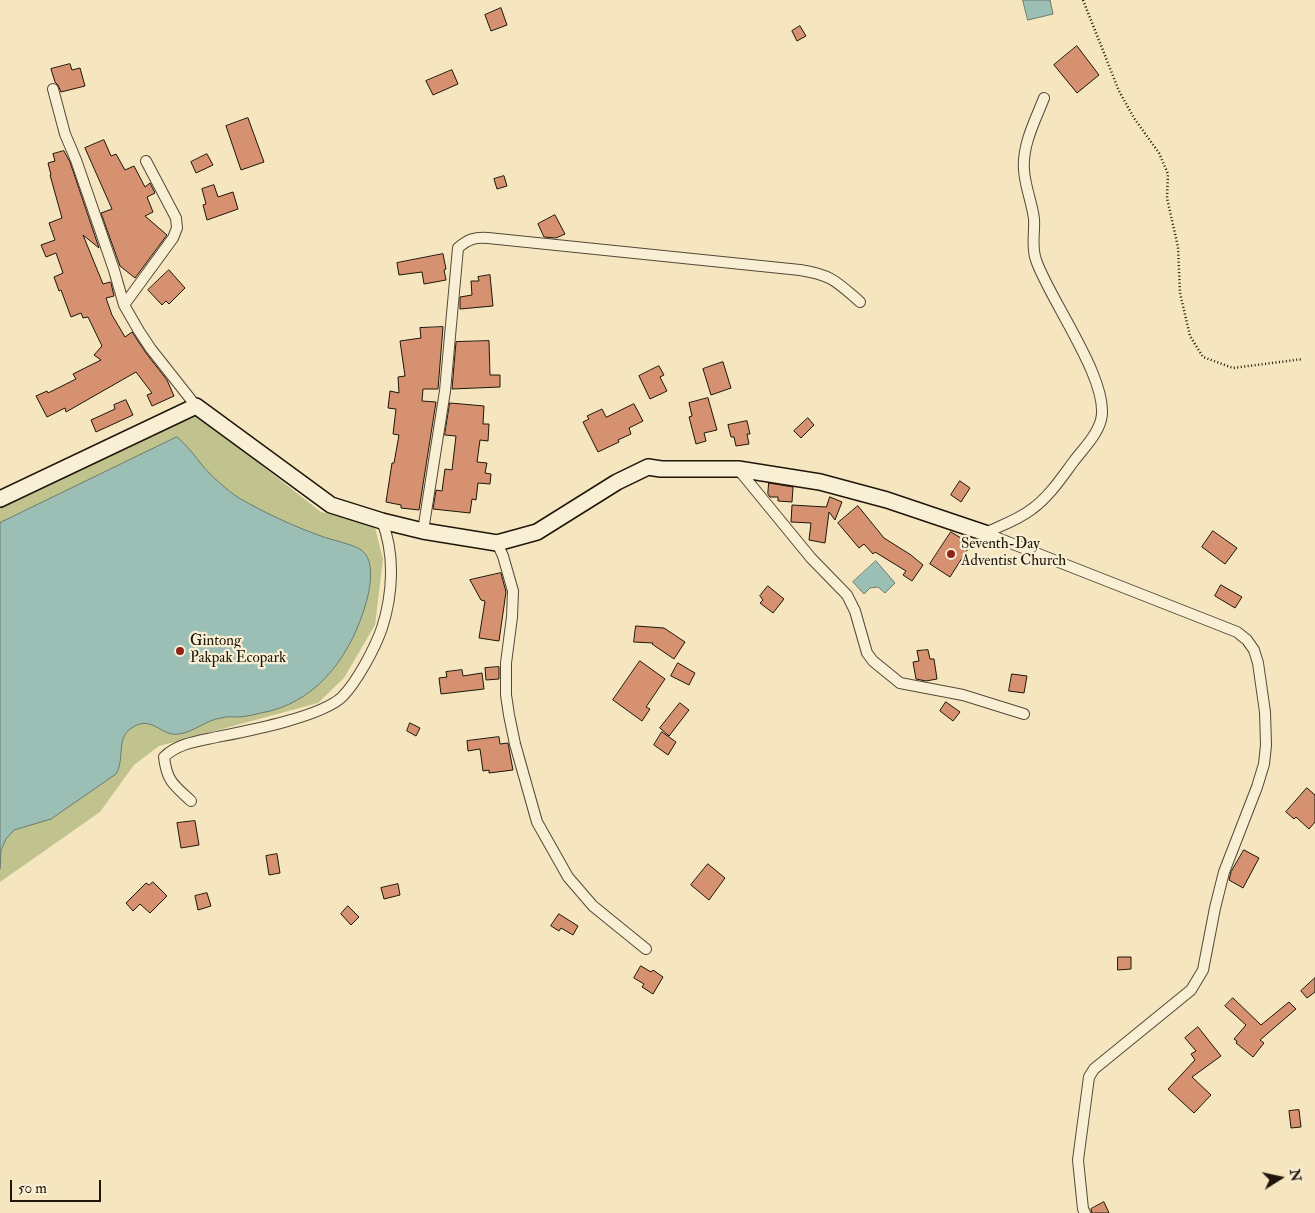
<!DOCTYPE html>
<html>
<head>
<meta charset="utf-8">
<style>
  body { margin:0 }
  #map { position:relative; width:1315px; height:1213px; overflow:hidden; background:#f5e6bf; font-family:"IM FELL Double Pica",serif }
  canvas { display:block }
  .north { position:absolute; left:1255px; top:1153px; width:50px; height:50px; -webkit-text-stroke:4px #f8efd5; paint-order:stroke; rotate:80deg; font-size:14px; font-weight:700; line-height:20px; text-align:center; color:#1f1509 }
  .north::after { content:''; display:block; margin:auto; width:18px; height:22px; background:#1f1509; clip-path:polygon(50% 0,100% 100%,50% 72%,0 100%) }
  .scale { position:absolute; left:10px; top:1180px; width:91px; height:22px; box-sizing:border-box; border:2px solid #1f1509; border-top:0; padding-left:6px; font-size:15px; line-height:18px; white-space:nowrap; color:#1f1509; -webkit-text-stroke:4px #f8efd5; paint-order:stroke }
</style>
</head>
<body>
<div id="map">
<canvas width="1315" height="1213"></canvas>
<div class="north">N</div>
<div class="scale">50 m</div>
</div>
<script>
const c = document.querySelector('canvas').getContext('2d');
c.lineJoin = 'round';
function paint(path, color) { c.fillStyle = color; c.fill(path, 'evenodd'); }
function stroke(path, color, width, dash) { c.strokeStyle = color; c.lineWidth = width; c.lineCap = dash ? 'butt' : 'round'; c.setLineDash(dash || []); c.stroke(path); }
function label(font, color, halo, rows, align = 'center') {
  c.font = font + ' "IM FELL Double Pica",serif'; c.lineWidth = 4.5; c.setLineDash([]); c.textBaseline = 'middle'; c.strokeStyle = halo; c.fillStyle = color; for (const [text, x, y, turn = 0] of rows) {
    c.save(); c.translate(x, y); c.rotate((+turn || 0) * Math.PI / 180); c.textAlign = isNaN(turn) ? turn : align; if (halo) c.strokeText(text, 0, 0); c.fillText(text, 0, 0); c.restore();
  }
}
const green = new Path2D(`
  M186,406L321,512L374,524L383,559L375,625L344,678L318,703L159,746L134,765L100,812L0,882V498Z`);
const water = new Path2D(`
  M1023,0H1050L1053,14L1028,20Z
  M177,437C187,445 194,455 202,465C210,475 228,491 239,498C265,513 293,526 321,536C331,540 353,544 361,550C376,560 370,589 366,603C352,652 321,698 270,711C260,713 250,716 240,717C234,717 227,716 221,718C206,720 194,732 179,734C160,737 152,713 130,729C116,740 125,759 116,774L51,819L14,830L6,839L1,850L0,869V523Z
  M876,561L895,583L885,593L878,587L870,588L864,594L853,582Z`);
const building = new Path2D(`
  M501,8L507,25L491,31L485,15Z
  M800,26L806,36L797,41L792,31Z
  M1077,46L1099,75L1077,93L1054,65Z
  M70,64L72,70L80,68L85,86L61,92L58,85L55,82L51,69Z
  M452,70L458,84L433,95L426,81Z
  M248,118L264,162L241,170L226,126Z
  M104,140L111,156L116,154L125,170L134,166L145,187L150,183L155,193L147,197L153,212L145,216L167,235L135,278L120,266L101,213L112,209L85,148Z
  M64,151L70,162L99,248L83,235L103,284L110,282L111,283L114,296L106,298L112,315L125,337L132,332L146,353L167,380L174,396L152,406L147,395L152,393L136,372L66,412L65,408L47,417L36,396L47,391L48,393L76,379L73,374L101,360L94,355L102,346L88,317L83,318L81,313L71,317L61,290L59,291L54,277L63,273L56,253L46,257L41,245L55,240L49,223L62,218L50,175H51L48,163L55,161L53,154Z
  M207,154L213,165L196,173L191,162Z
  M504,176L507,186L497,189L494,179Z
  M214,185L218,197L233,192L238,209L207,220L203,205L206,204L202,189Z
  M555,215L565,234L556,238L544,237L538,224Z
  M443,254L446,269L444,270L446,280L424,284L422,272L399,275L397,263Z
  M169,270L185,288L169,304L166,301L162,305L148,290Z
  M490,275L493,306L460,309V297L472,295L471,281H479L478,277Z
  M443,327L438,389H423L422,401L436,402L419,510L401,508V505L386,502L392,463H394L399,435L393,434L396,409L388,408L390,391L399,393L398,377L405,376L400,341L421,338L420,328Z
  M489,341L490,375H500V387L452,389L456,342Z
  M723,362L731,388L711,395L703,369Z
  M659,366L664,375L660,377L667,391L650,399L639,376Z
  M708,398L717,430L704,433L706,441L696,444L689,417L692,416L689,403Z
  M126,400L133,415L96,432L91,420L115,409L114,405Z
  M450,403L484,406L483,424H489L488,441L480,440L477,462L487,463L485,473L491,474L490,484L478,483L476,500L472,499L470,513L433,509L436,490L442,491L445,469L452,470L456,436L445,435Z
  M634,404L643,421L629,428L631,434L618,440L619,442L598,452L583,422L589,419L587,416L602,409L606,417Z
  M808,418L814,425L801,438L794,431Z
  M747,421L750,434H747L749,444L736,446L734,437H731L728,425Z
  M960,481L970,488L961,502L951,495Z
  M769,483L793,487L792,502L778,501V497H770L768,494Z
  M830,497L842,502L835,520L829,512L825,543L809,540L811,523L791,522L792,505L826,507Z
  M858,506L884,538L911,555L923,565L912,581L903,575L906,571L875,552L873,554L864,544L859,548L838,523Z
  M1213,531L1237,548L1225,564L1202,547Z
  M951,532L971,544L950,577L930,564Z
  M501,573L506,592L499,641L479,638L485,601L481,600L470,580Z
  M1221,585L1242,597L1235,608L1215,596Z
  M768,586L784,599L773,613L760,603L763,600L760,596Z
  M636,626L664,628L685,642L674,659L652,644L653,643L634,642Z
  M928,650L930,659H934L937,679L926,681L916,679L913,662L919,661L917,651Z
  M640,661L665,679L646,707L650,709L642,721L613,700Z
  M678,663L695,673L689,685L671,676Z
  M499,667V679L486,680L485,668Z
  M462,670L463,676L482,673L484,689L441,694L439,678L447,677L446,672Z
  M1012,674L1027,676L1024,693L1009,691Z
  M946,702L960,712L953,721L940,711Z
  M680,703L689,710L669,736L660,728Z
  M410,723L420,728L416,736L407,731Z
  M662,732L676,742L668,755L654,745Z
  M499,737L500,744L508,743L513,770L489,773V770L483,771L480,749L468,751L467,741Z
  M1307,788L1315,795V822L1309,829L1296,817L1294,819L1286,812Z
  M195,821L199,845L181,848L177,823Z
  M1244,850L1259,858L1243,888L1229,880L1231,872Z
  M277,854L280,873L269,875L266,856Z
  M708,864L725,878L709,900L691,885Z
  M153,882L167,896L150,913L140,904L133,911L126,903L146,883L149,885Z
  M398,884L400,895L384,899L381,888Z
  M207,893L211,906L198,910L195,896Z
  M348,906L359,917L351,925L341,914Z
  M559,914L578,926L573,935L561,928L559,931L551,926Z
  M1118,957H1131V969L1118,970Z
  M641,966L651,972L653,970L663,977L653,994L642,987L644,984L634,978Z
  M1315,978V992L1307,998L1301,991Z
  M1233,998L1261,1025L1289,1002L1296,1009L1260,1040L1264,1043L1253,1057L1236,1043L1237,1041L1234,1039L1246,1025L1225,1006Z
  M1198,1027L1221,1056L1192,1077L1211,1095L1194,1113L1168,1089L1195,1060L1191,1054L1196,1051L1185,1038Z
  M1299,1110L1301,1127L1291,1128L1289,1111Z
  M1104,1202L1109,1213H1092L1091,1209Z`);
const path = new Path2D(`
  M1083,0L1119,91L1134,118L1159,153L1168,174L1167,198L1178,247L1180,293L1190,336L1203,357L1233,368L1303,359`);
const street = new Path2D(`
  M53,89L65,134L76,160L114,270L124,305L139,331L151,349L196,406
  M124,305L173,238L177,228L176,218L146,161
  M738,469L811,558L847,595L855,611L867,653L873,661L900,683L963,695L1024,714
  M423,531L445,391L458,248C468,239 475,237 488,238L800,270C832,275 837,282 860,302
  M985,533L1237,632L1247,640L1254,650L1258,663L1265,712L1266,745L1264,764L1257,787L1224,872L1215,908L1203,970L1191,990L1094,1069L1089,1077L1078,1160L1083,1209L1085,1213
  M985,533C1000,526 1018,520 1032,509C1049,497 1062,477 1074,461C1084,448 1097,435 1101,420C1111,382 1049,299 1036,260C1031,246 1035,233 1034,219C1032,202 1025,187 1024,170C1022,145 1035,121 1044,98
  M497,543L503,556L513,591L512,617L506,663V695L509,715L515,744L537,822L568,877L593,906L646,949
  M191,801C174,785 167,782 164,757C178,743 199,741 217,737C247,731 321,717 342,697C357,682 375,648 382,628C393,594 395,554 382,521`);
const secondary = new Path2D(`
  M0,499L196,406L331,505L382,521L423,531L497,543L537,532L617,482L648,467L661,469H738L820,482L887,500L985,533`);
const markers = [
  [951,554,5,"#8f2418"],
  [180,651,5,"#8f2418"]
];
const poiNames = [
  ["Seventh-Day",961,545],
  ["Adventist Church",961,562],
  ["Gintong",190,642],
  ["Pakpak Ecopark",190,659]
];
paint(green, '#c1c38f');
paint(water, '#9cbfb5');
stroke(water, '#6a7b70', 1);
paint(building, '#d69171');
stroke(building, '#1f1509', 1);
stroke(street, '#544936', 12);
stroke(secondary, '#1f1509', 18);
stroke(path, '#1f1509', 2.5, [1, 2.5]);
stroke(street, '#f8efd5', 10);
stroke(secondary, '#f8efd5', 15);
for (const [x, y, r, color] of markers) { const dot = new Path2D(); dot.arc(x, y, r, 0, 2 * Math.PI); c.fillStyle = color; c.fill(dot); stroke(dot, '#f8efd5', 2); }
label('15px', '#1f1509', '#f8efd5', poiNames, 'left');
</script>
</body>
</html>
